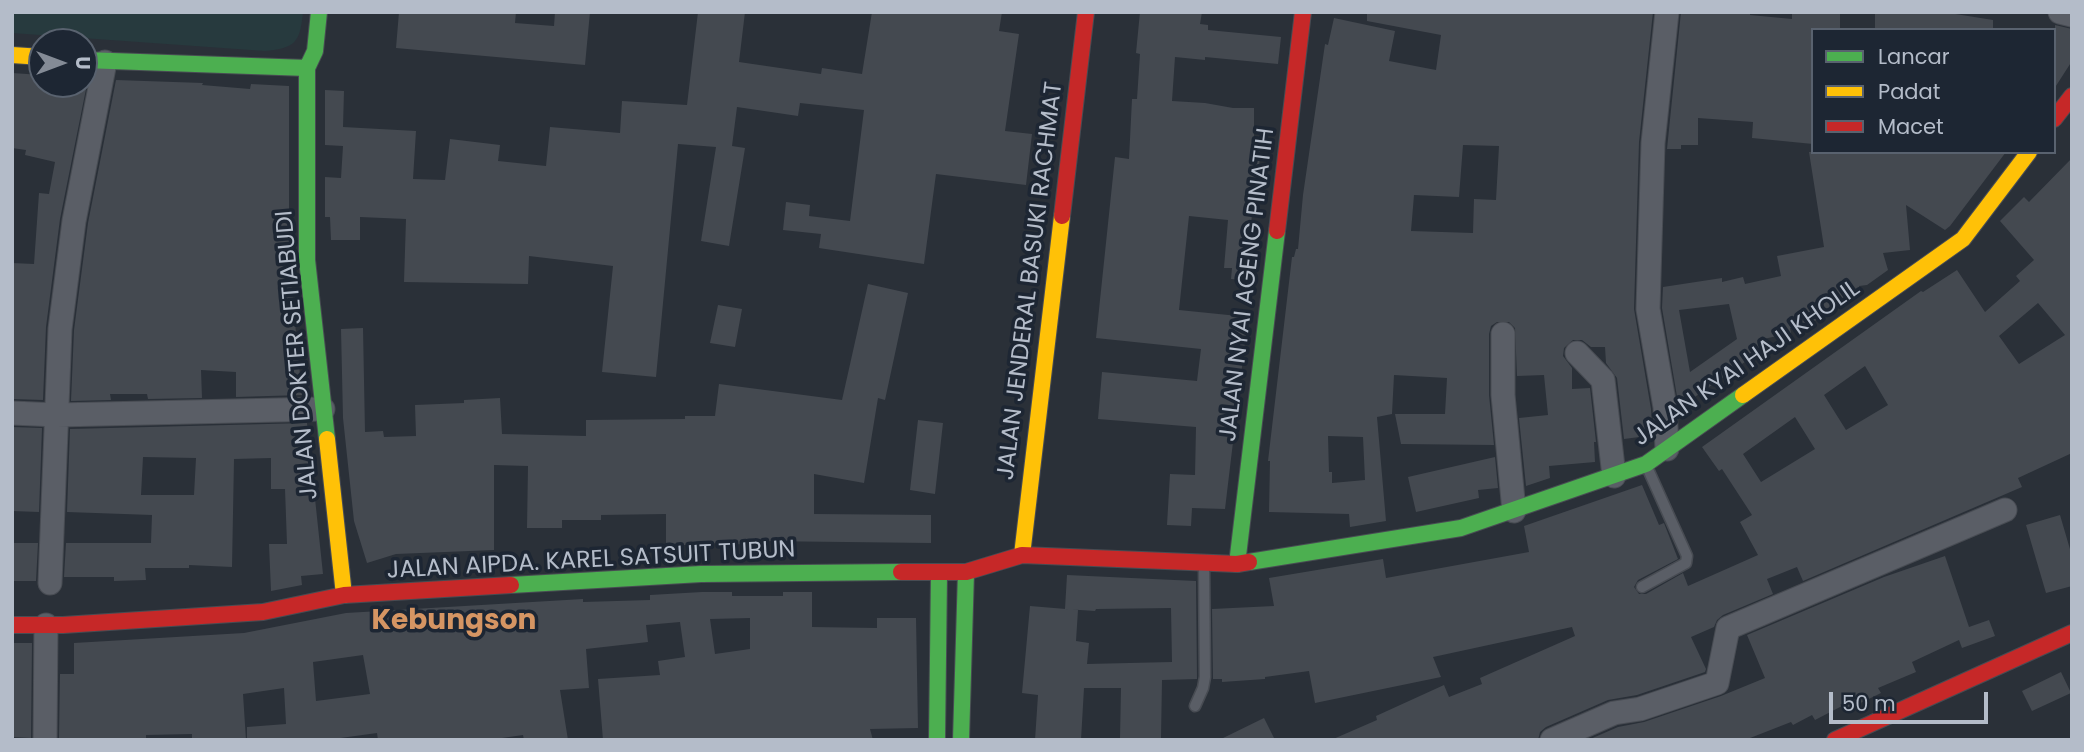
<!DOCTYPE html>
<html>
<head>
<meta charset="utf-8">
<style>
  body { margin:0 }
  #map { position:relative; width:2084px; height:752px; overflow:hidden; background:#2a3038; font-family:Poppins,sans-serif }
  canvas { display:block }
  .frame { position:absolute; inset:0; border:14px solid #b4bcc9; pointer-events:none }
  .legend { position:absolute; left:1811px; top:28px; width:245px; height:126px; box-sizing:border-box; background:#1d2633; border:2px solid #59626f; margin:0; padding:9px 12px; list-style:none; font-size:21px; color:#b4bcc9 }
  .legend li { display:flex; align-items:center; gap:14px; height:35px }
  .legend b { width:35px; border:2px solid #59626f }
  .north { position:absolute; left:28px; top:28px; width:70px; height:70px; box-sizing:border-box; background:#1d2633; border:2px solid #59626f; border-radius:50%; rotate:90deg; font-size:19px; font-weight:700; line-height:28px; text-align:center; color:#b4bcc9 }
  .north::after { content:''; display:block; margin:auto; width:24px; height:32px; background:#848b96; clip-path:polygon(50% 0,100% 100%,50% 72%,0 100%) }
  .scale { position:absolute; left:1829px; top:692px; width:159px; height:32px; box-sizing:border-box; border:4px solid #b4bcc9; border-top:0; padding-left:9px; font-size:21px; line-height:24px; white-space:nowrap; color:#b4bcc9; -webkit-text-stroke:5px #1d2633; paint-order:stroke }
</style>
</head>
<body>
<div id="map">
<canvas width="2084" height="752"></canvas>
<div class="frame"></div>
<ul class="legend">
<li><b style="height:9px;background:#4caf50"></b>Lancar</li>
<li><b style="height:9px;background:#ffc107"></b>Padat</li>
<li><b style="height:9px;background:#c62828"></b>Macet</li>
</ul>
<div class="north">U</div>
<div class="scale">50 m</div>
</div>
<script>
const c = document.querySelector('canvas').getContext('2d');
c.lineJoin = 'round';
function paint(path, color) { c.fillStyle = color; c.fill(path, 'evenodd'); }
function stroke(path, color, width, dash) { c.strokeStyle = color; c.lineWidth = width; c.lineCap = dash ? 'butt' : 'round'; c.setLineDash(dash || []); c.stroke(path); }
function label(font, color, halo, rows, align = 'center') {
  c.font = font + ' Poppins,sans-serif'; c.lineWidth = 7; c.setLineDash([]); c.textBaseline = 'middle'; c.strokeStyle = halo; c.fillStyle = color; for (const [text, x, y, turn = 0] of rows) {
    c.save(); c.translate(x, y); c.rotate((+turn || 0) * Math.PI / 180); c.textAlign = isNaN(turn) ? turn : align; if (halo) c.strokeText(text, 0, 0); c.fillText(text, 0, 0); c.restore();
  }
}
const green = new Path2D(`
  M12,12H303C300,43 295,48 265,51L12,33Z`);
const building = new Path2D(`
  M399,12H516L515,23L554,26L555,12H590L585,65L396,48Z
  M698,12H745L739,62L821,74L822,68L862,74L872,12H1002L999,31L1019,34L1005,131L1032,134L1026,185L936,174L924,264L819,248L821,234L783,230L786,202L810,205L809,216L850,221L864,110L800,103L798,116L737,107L732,146L745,148L729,246L701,241L716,147L678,144L656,377L602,372L613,266L529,256L528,284L404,282L406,219L360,217V240H331L330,217H325V177L341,178L343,146L325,145V90L344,91L343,127L416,131L413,179L445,180L450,139L500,145L498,161L546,166L550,127L620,133L622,101L687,105Z
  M1140,12H1202L1200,24L1208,25V30L1281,37L1278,64L1205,57V60L1175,57L1172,101L1205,103L1233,108H1254V140H1261L1257,197L1253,196L1251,228H1254L1252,255H1255L1252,281L1231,279L1232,268H1224L1228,220L1189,216L1179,310L1248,317L1225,509L1192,508L1191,526L1167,525L1170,474L1195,475L1196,427L1098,419L1102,372L1197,381L1201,349L1096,338L1115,157L1129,159L1132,99H1137L1140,54L1136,53Z
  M1367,12H1653L1639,142L1634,309L1651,409L1652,427L1647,430V436L1624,439L1617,378L1606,363L1605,347H1591L1582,340H1573L1564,348L1563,356L1572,368V389L1590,388L1596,442H1594L1595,462L1549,466L1550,478L1526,486L1519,418L1548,415L1544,375L1517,376L1515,328L1509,322H1497L1491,326L1489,334V395L1494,445L1401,444L1395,414H1445L1447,378L1394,375L1392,414L1377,417L1386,521L1350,527L1349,514L1269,512L1270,461H1268L1292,257H1294L1296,249H1298L1303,195L1325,44L1328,45L1334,18L1395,31L1389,61L1436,70L1441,35L1367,21ZM1463,145L1499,146L1496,200L1474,199L1473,233L1411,231L1414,195L1459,197ZM1328,436L1363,437L1365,480L1332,483V472H1329Z
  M1681,12H1750V15L1792,19V12H1840V30H1813V144L1752,138L1753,122L1698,118V145H1681V149H1667Z
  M1875,12H1943L1993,20V30H1875Z
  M2055,25L2072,29V61L2054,89Z
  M12,73L42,75V84H84V78L88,79L60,219L46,327L43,400L12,399V263L34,264L39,193L49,194L55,162L25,155L26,150L12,148Z
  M116,80L203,83L202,85L250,89L251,84L289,86V260L302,395L236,397V372L201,370L202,398L148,399L147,394H110L111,400L71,401L74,330L88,223Z
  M1809,152H2006L1950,226L1945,230L1906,205L1910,250L1883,253L1888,270L1867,285L1859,286L1860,290L1812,323L1790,328L1791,333L1759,340L1762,350L1679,408L1662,308L1663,287L1722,278V282L1743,277L1745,284L1781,276L1777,256L1824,247ZM1729,304L1737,339L1690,372L1679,310Z
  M2072,158V453L2018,478L2022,487L1803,581L1797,567L1767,579L1773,594L1723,615L1717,620L1714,627L1691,637L1706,669L1705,672L1637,695L1608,700L1546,727L1540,732L1538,740H1331L1377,720L1376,716L1444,685L1449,697L1482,684L1480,678L1575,636L1572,627L1433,657L1441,677L1315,703L1309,671L1265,677V679L1222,682V679H1213L1212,609L1274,606L1269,578L1383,559L1386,578L1529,552L1524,526L1642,485L1659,525L1664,523L1678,559L1638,580L1634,587L1639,594H1646L1683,573L1688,586L1758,555L1740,522L1752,515L1722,469L1719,471L1702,447L1921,291L1923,292L1957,270L1985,312L2020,281L2016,276L2034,260L2000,221L2024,197L2029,202ZM2038,303L2065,335L2019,364L1999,336ZM1865,366L1888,405L1846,430L1824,395ZM1795,417L1815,449L1761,482L1743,454Z
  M868,284L908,293L885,400L878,398L864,483L814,474V514L931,515V543L759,541L758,545L707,543V545H666V514L601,515V520H562V528H527L528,466L494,465V550L396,554L367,563L354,521L343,418L341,329L363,328L365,432L383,431L384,437L416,436L415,405L464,403V400L500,398L502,434L586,436V420L685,419V416H715L719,384L842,400Z
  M718,305L742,309L735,347L710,343Z
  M918,420L943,423L935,494L910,490Z
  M307,423L323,574L301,576L302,585L271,591L269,544H287L285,489H271V458L234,459L232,567L189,565V568H145L146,580L114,581V577H64L66,543H151L152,515L67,512L70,429ZM143,457L196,458L194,495H141Z
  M12,427L42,428L39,512L12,511Z
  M1495,457L1498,488L1478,490L1479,498L1416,512L1408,477Z
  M2060,515L2072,556V586L2046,593L2026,525Z
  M12,543H38L36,581H12Z
  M1945,556L1969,627L1989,620L1995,636L1962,648L1959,640L1912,662L1916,672L1878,688L1881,693L1844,711L1842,706L1815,720L1812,715L1793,725L1791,722L1745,740H1588L1618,727L1644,722L1721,696L1765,678L1747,635L1884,577Z
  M1067,575L1196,581L1197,679L1162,680L1161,738H1120L1121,688H1084L1081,740H1035L1038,695L1022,693L1030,606L1078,610L1076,641L1089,643L1087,664L1172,662L1171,608L1096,609L1095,611L1065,609Z
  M702,592H732V596H783V592H812V627L877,628V618H916L918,728L870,729L873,740H603L598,679L660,675L658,661L685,657L680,622L646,625L648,642L586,649L589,688L560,690L568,740H524L523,735L488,740H378L377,733L326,740H247V727L286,724L284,688L243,694L246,740H192V734L146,735V740L59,738L60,674H74V643L244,633L346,613L583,599V602L650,600V595ZM750,618V649L715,654L710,619ZM363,655L370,694L316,701L313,662Z
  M12,643H32L31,738L12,737Z
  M2061,672L2071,693L2032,711L2022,691Z
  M1264,718L1275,740H1219Z`);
const lane = new Path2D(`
  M1642,587L1686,563L1687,556L1647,467
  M1195,706L1203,688L1205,677L1204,565`);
const street = new Path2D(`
  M1667,12L1653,143L1648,309L1665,407L1667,449
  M2060,12L2072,15
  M1503,334V395L1514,511
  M1577,353L1603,380L1614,476
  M12,413L57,415L323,409
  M50,583L60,329L74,221L105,62
  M45,740L46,625
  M1552,740L1614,713L1640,709L1717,683L1728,628L2005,510`);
const fast = new Path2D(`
  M84,60L307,68L315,51L319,12
  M307,68V260L327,439
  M1249,562L1461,528L1646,464L1743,395
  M1237,564L1277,231
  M511,585L701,574L901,572
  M937,740L939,574
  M961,740L966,572`);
const slow = new Path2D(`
  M12,55L42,57
  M1743,395L1963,239L2029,152
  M327,439L344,595
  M1022,555L1062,216`);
const jam = new Path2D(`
  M2054,119L2072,96
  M1062,216L1086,12
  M1277,231L1303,12
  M901,572H966L1022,555L1237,564L1249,562
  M12,625H63L263,612L344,595L511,585
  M1835,740L2072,633`);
const streetNames = [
  ["JALAN JENDERAL BASUKI RACHMAT",1031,281,-83],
  ["JALAN NYAI AGENG PINATIH",1248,285,-83],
  ["JALAN DOKTER SETIABUDI",298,355,-95],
  ["JALAN KYAI HAJI KHOLIL",1747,364,-35],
  ["JALAN AIPDA. KAREL SATSUIT TUBUN",591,561,-3]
];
const quarterNames = [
  ["Kebungson",454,622]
];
paint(green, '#273a3e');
paint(building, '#444950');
stroke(lane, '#484c53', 13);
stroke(street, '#484c53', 25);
stroke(fast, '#484c53', 18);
stroke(slow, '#484c53', 18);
stroke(jam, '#484c53', 18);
stroke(lane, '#5a5e66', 10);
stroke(street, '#5a5e66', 23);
stroke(fast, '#4caf50', 16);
stroke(slow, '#ffc107', 16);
stroke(jam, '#c62828', 16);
label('24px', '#b4bcc9', '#1d2633', streetNames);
label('bold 28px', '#d59563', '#1d2633', quarterNames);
</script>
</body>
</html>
